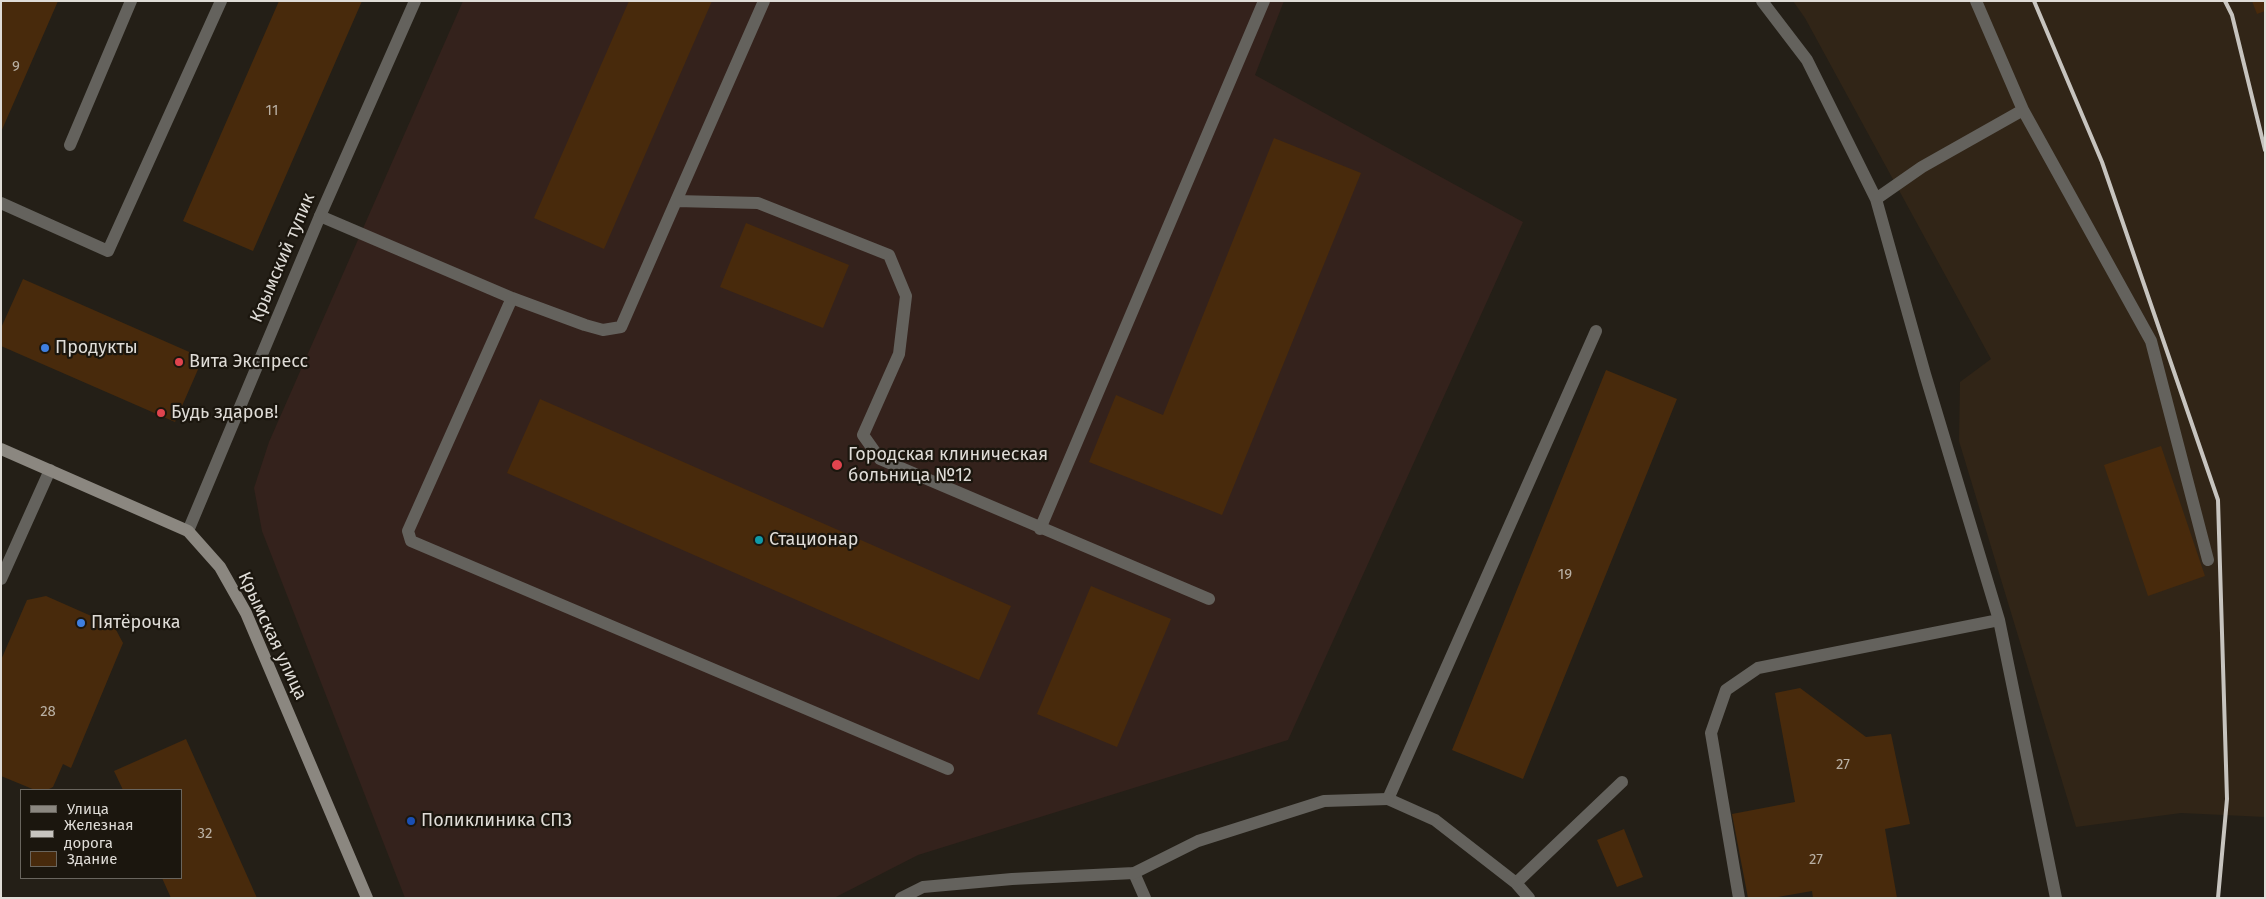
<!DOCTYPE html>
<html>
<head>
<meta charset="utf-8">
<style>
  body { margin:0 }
  #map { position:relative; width:2266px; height:899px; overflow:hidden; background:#241f17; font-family:"Fira Sans",sans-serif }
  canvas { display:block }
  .frame { position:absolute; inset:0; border:2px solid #dfdcd7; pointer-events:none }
  .legend { position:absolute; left:20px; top:789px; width:162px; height:90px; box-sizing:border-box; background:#1b160e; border:1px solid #69655e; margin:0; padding:6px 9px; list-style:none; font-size:15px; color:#dfdcd7 }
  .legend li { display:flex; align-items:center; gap:10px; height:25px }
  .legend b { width:25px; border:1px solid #69655e }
</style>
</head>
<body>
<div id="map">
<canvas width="2266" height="899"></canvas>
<div class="frame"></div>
<ul class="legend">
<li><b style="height:6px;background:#8b8780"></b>Улица</li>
<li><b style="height:6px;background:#c7c4bf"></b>Железная дорога</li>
<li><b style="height:14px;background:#482a0c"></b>Здание</li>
</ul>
</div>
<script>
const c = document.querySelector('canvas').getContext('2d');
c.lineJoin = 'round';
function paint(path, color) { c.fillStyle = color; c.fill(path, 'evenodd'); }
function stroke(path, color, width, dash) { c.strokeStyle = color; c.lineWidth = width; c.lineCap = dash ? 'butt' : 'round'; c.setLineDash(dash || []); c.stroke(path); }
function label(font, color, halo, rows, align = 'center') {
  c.font = font + ' "Fira Sans",sans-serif'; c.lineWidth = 4.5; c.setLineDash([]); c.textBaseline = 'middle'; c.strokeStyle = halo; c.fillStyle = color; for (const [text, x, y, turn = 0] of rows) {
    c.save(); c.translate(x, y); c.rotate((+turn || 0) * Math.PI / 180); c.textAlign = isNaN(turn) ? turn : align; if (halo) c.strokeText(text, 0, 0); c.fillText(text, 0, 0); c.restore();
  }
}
const commercial = new Path2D(`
  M1793,1H2265V817L2181,813L2076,827L1959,441L1960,382L1991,359L1805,18Z`);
const medical = new Path2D(`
  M463,1H1284L1255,75L1523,222L1288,740L918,855L834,898H405L262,531L254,488L269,442Z`);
const building = new Path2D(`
  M1,1H58L1,132Z
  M279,1H362L253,251L183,221Z
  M629,1H712L604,249L534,218Z
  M2252,1H2265V11L2257,14Z
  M1274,138L1361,173L1222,515L1089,462L1116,395L1163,415Z
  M746,223L849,265L823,328L720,287Z
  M23,279L203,358L175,422L1,346V328Z
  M1606,370L1677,399L1523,779L1452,750Z
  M540,399L1011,606L979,680L507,473Z
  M2161,446L2205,576L2148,596L2104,465Z
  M1091,586L1171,619L1117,747L1037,714Z
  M46,596L114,626L123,643L71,768L63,764L53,787L47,790H35L1,776V660L27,600Z
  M1800,688L1866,737L1891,734L1910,824L1885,829L1897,898H1813L1812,891L1772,898H1748L1732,814L1795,802L1775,693Z
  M186,739L257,898H171L162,878H181V790H123L114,771Z
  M1624,829L1643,877L1617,887L1597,840Z`);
const lane = new Path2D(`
  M1762,1L1807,60L1876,199L1925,374L1999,620L2056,898
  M1976,1L2023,110L2151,341L2208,560
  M70,145L131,1
  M1876,199L1922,167L2023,110
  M676,201L764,1
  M1,203L108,251L221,1
  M320,216L512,298L585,325L603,330L621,327L676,201L758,203L889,255L906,296L899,354L863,435L880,459L1209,599
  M512,298L408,531L411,541L948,769
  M1040,529L1264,1
  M1,579L50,470
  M1134,873L1145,898
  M1516,883L1622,782
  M1529,898L1516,883L1435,820L1388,799L1596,331
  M1739,898L1711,733L1726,690L1758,668L1999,620`);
const street = new Path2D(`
  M188,531L320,216L415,1
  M901,898L923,887L1012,879L1134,873L1198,841L1324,801L1388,799`);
const secondary = new Path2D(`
  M1,449L188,531L220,567L246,613L367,898`);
const rail = new Path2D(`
  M2034,1L2102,162L2218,500L2227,799L2218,898
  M2225,1L2232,15L2265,150`);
const markers = [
  [45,348,5,"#3f7fe0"],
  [179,362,5,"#e0444e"],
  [161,413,5,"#e0444e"],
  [837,465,6,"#e0444e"],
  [759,540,5,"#0f9aa8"],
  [81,623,5,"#3f7fe0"],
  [411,821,5,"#1a4fb4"]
];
const numberNames = [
  ["9",16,67],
  ["11",272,111],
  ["19",1565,575],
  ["28",48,712],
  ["27",1843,765],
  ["32",205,834],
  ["27",1816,860]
];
const streetNames = [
  ["Крымский тупик",283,258,-67],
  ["Крымская улица",272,636,65]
];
const poiNames = [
  ["Продукты",55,348],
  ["Вита Экспресс",189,362],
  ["Будь здаров!",171,413],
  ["Городская клиническая",848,455],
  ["больница №12",848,476],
  ["Стационар",769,540],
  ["Пятёрочка",91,623],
  ["Поликлиника СПЗ",421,821]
];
paint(commercial, '#312517');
paint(medical, '#34221c');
paint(building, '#482a0c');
stroke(lane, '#64625d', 12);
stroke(street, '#64625d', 12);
stroke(secondary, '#8b8780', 12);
stroke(rail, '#c7c4bf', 4);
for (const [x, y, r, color] of markers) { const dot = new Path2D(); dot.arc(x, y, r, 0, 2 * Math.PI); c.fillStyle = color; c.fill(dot); stroke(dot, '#1b160e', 2); }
label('15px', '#b9b0a4', null, numberNames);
label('18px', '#dfdcd7', '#1b160e', streetNames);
label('18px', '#dfdcd7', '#1b160e', poiNames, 'left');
</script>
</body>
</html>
